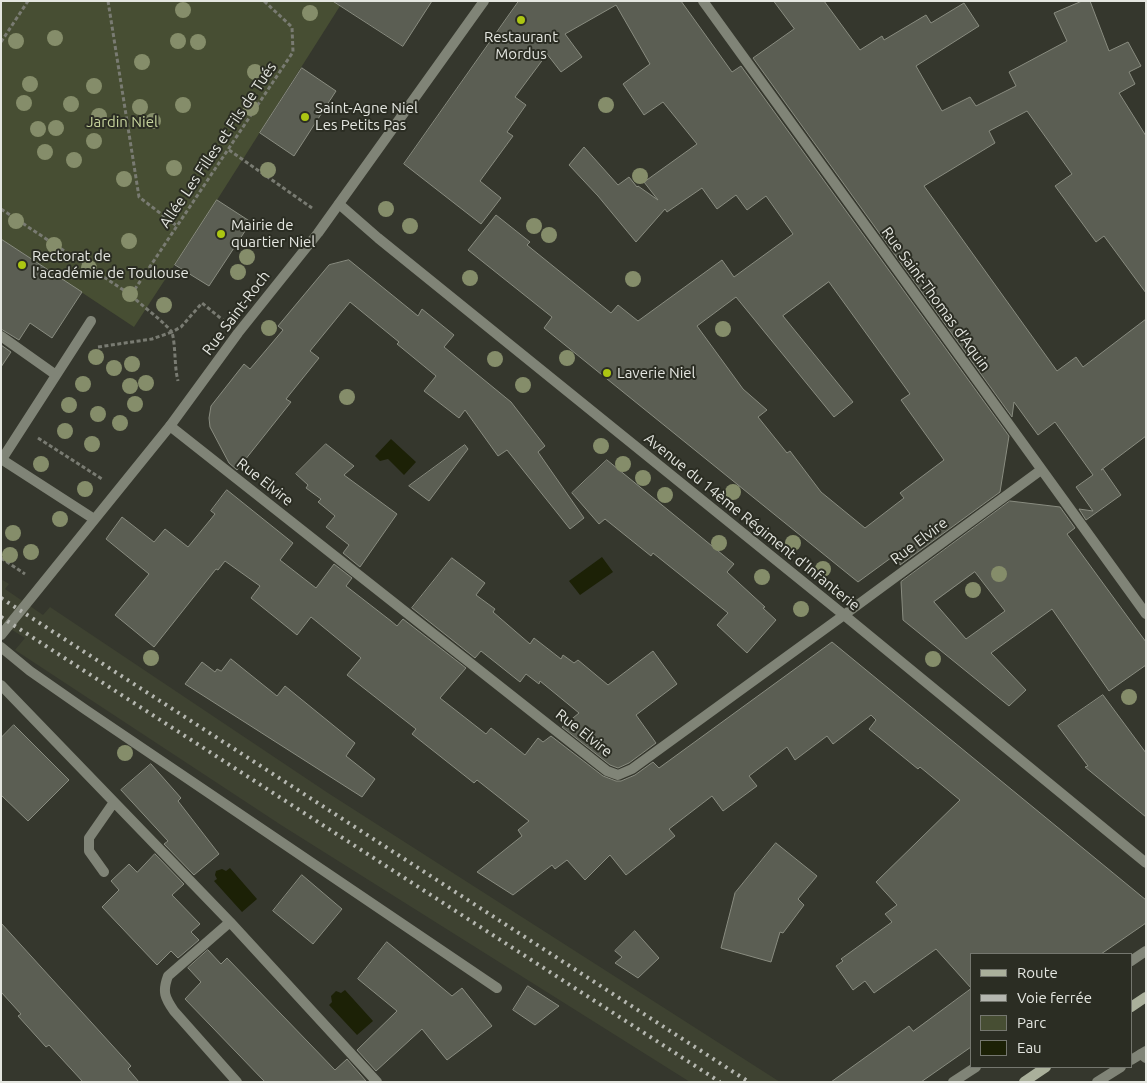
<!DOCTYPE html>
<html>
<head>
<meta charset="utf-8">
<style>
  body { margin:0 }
  #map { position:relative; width:1147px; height:1083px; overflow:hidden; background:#35372d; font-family:Ubuntu,sans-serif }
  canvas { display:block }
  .frame { position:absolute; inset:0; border:2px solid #e4e6e0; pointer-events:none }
  .legend { position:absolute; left:970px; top:953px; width:162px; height:115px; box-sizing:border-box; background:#2b2d23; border:1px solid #75776f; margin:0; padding:6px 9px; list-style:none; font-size:15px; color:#e4e6e0 }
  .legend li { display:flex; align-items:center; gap:10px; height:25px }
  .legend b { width:25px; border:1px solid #75776f }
</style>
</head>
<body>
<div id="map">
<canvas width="1147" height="1083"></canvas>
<div class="frame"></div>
<ul class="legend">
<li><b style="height:6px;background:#aab09b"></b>Route</li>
<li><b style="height:6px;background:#b5b7b0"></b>Voie ferrée</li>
<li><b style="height:14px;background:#474e33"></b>Parc</li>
<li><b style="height:14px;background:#1c2106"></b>Eau</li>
</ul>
</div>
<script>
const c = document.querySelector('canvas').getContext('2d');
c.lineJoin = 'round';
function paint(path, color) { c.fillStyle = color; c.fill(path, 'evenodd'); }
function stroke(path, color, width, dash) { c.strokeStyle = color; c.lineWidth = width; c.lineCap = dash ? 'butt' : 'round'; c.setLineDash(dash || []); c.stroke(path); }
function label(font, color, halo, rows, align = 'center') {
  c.font = font + ' Ubuntu,sans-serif'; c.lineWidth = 4; c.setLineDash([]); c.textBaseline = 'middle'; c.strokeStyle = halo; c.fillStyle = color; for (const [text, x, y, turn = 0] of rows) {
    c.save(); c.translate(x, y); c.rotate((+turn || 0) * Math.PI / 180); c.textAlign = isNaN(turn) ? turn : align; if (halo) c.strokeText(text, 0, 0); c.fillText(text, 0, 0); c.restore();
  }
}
const built = new Path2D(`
  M1,579L9,584L5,589L43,615L50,607L328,793L780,1082H690L281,825L15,650L25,638L1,623Z`);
const green = new Path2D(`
  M1,1H333L340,6L217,200L134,327L1,239Z`);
const water = new Path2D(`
  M391,439L416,462L404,475L388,459L380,461L375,456Z
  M602,557L613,572L580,595L569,581Z
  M230,868L257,899L242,912L214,881L217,879L215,875L216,871L222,869L226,871Z
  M345,990L373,1021L357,1035L329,1005L332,1002L331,996L336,991L341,993Z`);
const building = new Path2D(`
  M333,1H432L403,46Z
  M519,1H681L732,72L741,66L1009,436L1000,492L900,565L899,552L858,582L544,328L552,317L468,250L496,215L530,242L527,245L611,313L618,305L638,321L722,260L734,277L793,234L766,196L747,210L736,195L717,209L702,188L667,212L665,209L636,242L598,196L569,165L584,147L618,185L629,177L637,187L638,186L658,200L644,182L697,144L663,102L644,115L623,84L650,64L616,5L565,34L582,57L561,72L547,54L515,97L526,105L507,132L513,136L480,181L501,198L481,224L404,164ZM829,282L910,394L901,400L944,460L900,493L904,498L865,528L821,492L790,451L787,453L758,417L767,410L743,389L697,326L736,297L834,417L853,402L783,316Z
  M774,1H824L860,50L882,36L884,40L926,15L931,23L964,3L979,26L916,66L942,111L970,97L976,106L1016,86L1009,72L1067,41L1054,13L1082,1H1090L1109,51L1128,42L1141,66L1129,72L1135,84L1119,93L1146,136V293L1104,236L1096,242L1055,186L1072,174L1027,111L989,131L995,143L924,186L1057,371L1076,357L1083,367L1146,319V436L1101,470L1103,469L1121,495L1086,520L1079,509L1093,511L1076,487L1093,475L1055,422L1038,435L1014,402L1012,417L753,58L794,29Z
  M302,68L336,91L294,156L260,133Z
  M217,200L251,222L209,286L175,265Z
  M1,239L82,292L52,338L30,323L19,340L1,329Z
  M349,260L418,316L422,309L454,335L444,347L511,402L545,446L538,452L584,518L570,529L507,450L498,456L465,410L459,418L424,391L436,376L397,344L399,342L350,302L310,351L319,358L286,399L291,402L237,470L229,463L210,427L209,418L211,406L244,364L250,369L283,330L278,326L329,265Z
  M1,345L11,352L1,367Z
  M326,444L354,466L344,475L397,514L360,567L343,553L349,545L326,527L335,516L318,502L321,499L306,488L308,485L296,474Z
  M465,445L468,449L429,501L409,486Z
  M607,460L734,564L727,572L765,607L763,608L776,620L747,653L717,625L728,613L653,553L651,556L605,519L599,524L572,493Z
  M227,490L293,543L280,560L316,588L334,564L352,578L346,586L391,621L397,626L403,619L466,668L440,698L486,734L491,728L525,755L538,738L543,742L551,736L603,776L616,781H621L635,775L653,762L659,768L832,642L1146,900V923L1101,954H971V988L936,949L874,993L865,981L853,990L836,966L843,961L841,959L892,922L885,914L897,905L876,882L960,800L920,767L918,769L869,729L876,720L871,715L833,744L827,736L795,760L787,747L749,776L757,786L723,811L712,796L669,829L675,836L626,875L610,855L585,880L567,860L555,869L552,865L513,895L477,872L522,836L518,830L529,821L477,780L474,783L412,734L416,729L347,675L361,658L311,617L297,635L251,598L260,586L225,561L218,570L216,569L154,647L115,615L149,574L106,539L122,517L154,542L165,529L188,547L215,514L211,511Z
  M1010,501L1060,507L1075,528L1067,534L1146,642V665L1109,691L1052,609L991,653L1026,690L1009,706L903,620L901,582ZM975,572L1005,611L966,639L934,602Z
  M452,558L485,583L476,595L495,609L493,612L530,644L534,638L561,659L563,655L574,663L578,660L608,685L653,651L677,684L636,715L656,743L629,763L618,768L610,765L562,727L579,713L540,681L539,684L526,674L520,682L481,651L475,658L412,608Z
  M231,659L277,696L285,686L355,743L346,756L375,779L362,797L185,684L202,662L215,672L217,669L221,671Z
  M1103,695L1146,753V817L1085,767L1088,766L1058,726Z
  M14,725L69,780L28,821L1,795V738Z
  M151,764L181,798L178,801L219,854L194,875L164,844L168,841L121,790Z
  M776,843L817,876L798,899L804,905L783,933L780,932L771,962L721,948L735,893Z
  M155,854L184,884L172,895L200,924L191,932L199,940L178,958L171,951L157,965L102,907L119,890L111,881L129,864L137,872Z
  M302,875L342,909L313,944L273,911Z
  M1,923L131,1066L128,1069L139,1082H83L49,1045L46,1047L18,1016L21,1014L1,992Z
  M635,931L659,958L638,978L615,963L622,957L615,951Z
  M387,942L452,996L462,988L492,1026L447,1060L422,1029L376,1071L357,1050L397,1011L358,979Z
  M208,950L221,964L227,958L335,1070L347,1059L366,1081L265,1082L185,999L201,982L188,968Z
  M528,986L559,1006L535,1025L513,1010Z
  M971,989V1047L921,1082H831L909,1026L913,1031Z`);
const path = new Path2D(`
  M108,1L139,197L177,226
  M1,42L28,1
  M229,150L312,208
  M1,209L131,295C144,308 160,318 172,332L181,327L202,303L224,321
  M131,295L293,52L292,27L264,1
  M98,347L152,339L172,332C176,348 174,365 178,381
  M38,438L102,479
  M1,558L25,574`);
const service = new Path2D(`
  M1,336L56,375
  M2,459L91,321
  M1,647L30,671L86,710L497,988
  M1,685L230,922L377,1082
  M104,872L89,851V838L114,802
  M230,922L168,976C162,992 165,998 174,1011L237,1082
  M1131,1060L1141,1054
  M1097,1082L1121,1067`);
const minor = new Path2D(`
  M703,1L1146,614
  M339,204L378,238L844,615L1146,863
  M170,426L607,771L618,775L632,769L844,615L1041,470
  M1,459L94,519
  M1131,961L1146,951
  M1146,1051L1141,1054L1146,1058
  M953,1082L976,1067`);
const tertiary = new Path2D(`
  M1,635L170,426L238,333L318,233L484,1`);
const secondary = new Path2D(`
  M1131,1007L1146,997
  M1024,1082L1046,1067`);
const rail = new Path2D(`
  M1,598L749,1082
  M1,617L720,1082`);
const trees = [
  [183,10],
  [310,13],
  [55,38],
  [16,41],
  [178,41],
  [198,42],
  [142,62],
  [255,72],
  [30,84],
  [94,86],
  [24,103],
  [71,104],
  [183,105],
  [606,105],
  [140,107],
  [251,108],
  [99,116],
  [153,121],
  [56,128],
  [38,129],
  [94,141],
  [45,152],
  [74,160],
  [174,168],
  [268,170],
  [640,176],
  [124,179],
  [386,209],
  [16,221],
  [410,226],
  [534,226],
  [549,235],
  [129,241],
  [54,245],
  [247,257],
  [89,268],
  [238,272],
  [470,278],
  [633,279],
  [130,294],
  [164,305],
  [269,328],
  [723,329],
  [96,357],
  [567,358],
  [495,359],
  [132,364],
  [114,368],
  [146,383],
  [83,384],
  [523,385],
  [130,386],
  [347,397],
  [135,404],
  [69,405],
  [98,414],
  [120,423],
  [65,431],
  [92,444],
  [601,446],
  [41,464],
  [623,464],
  [643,478],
  [85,489],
  [733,492],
  [665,495],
  [60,519],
  [13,533],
  [719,543],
  [793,543],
  [31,552],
  [10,555],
  [823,569],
  [999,574],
  [762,577],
  [973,590],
  [801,609],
  [151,658],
  [933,659],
  [1129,697],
  [125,753]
];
const markers = [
  [521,20,5,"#acc612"],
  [305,117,5,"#acc612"],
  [221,234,5,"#acc612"],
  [22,265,5,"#acc612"],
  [607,373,5,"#acc612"]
];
const poiNames = [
  ["Restaurant",521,37,"center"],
  ["Mordus",521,54,"center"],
  ["Saint-Agne Niel",315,108],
  ["Les Petits Pas",315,125],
  ["Mairie de",231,225],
  ["quartier Niel",231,242],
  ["Rectorat de",32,256],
  ["l'académie de Toulouse",32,273],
  ["Laverie Niel",617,373]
];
const parkNames = [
  ["Jardin Niel",122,122]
];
const streetNames = [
  ["Allée Les Filles et Fils de Tués",218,145,-56],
  ["Rue Saint-Thomas d'Aquin",936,299,54],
  ["Rue Saint-Roch",236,313,-53],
  ["Rue Elvire",265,482,38],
  ["Avenue du 14ème Régiment d'Infanterie",752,522,39],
  ["Rue Elvire",919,541,-37],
  ["Rue Elvire",584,733,38]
];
paint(built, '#3e4231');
paint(green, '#474e33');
paint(water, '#1c2106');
paint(building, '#5b5e53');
stroke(building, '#898c80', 1);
stroke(path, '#797b72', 3, [4, 2.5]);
stroke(service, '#808477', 10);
stroke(minor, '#808477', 10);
stroke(tertiary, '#808477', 10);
stroke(secondary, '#aab09b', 10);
stroke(rail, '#b5b7b0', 4, [2.5, 5]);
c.fillStyle = '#858d6a';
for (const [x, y] of trees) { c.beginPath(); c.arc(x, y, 8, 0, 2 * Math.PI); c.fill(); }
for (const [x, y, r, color] of markers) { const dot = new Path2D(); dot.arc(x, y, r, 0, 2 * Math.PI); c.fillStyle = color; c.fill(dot); stroke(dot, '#2b2d23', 2); }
label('15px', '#e4e6e0', '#2b2d23', poiNames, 'left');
label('15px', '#c6d39c', '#2b2d23', parkNames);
label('15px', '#e4e6e0', '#2b2d23', streetNames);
</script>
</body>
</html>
